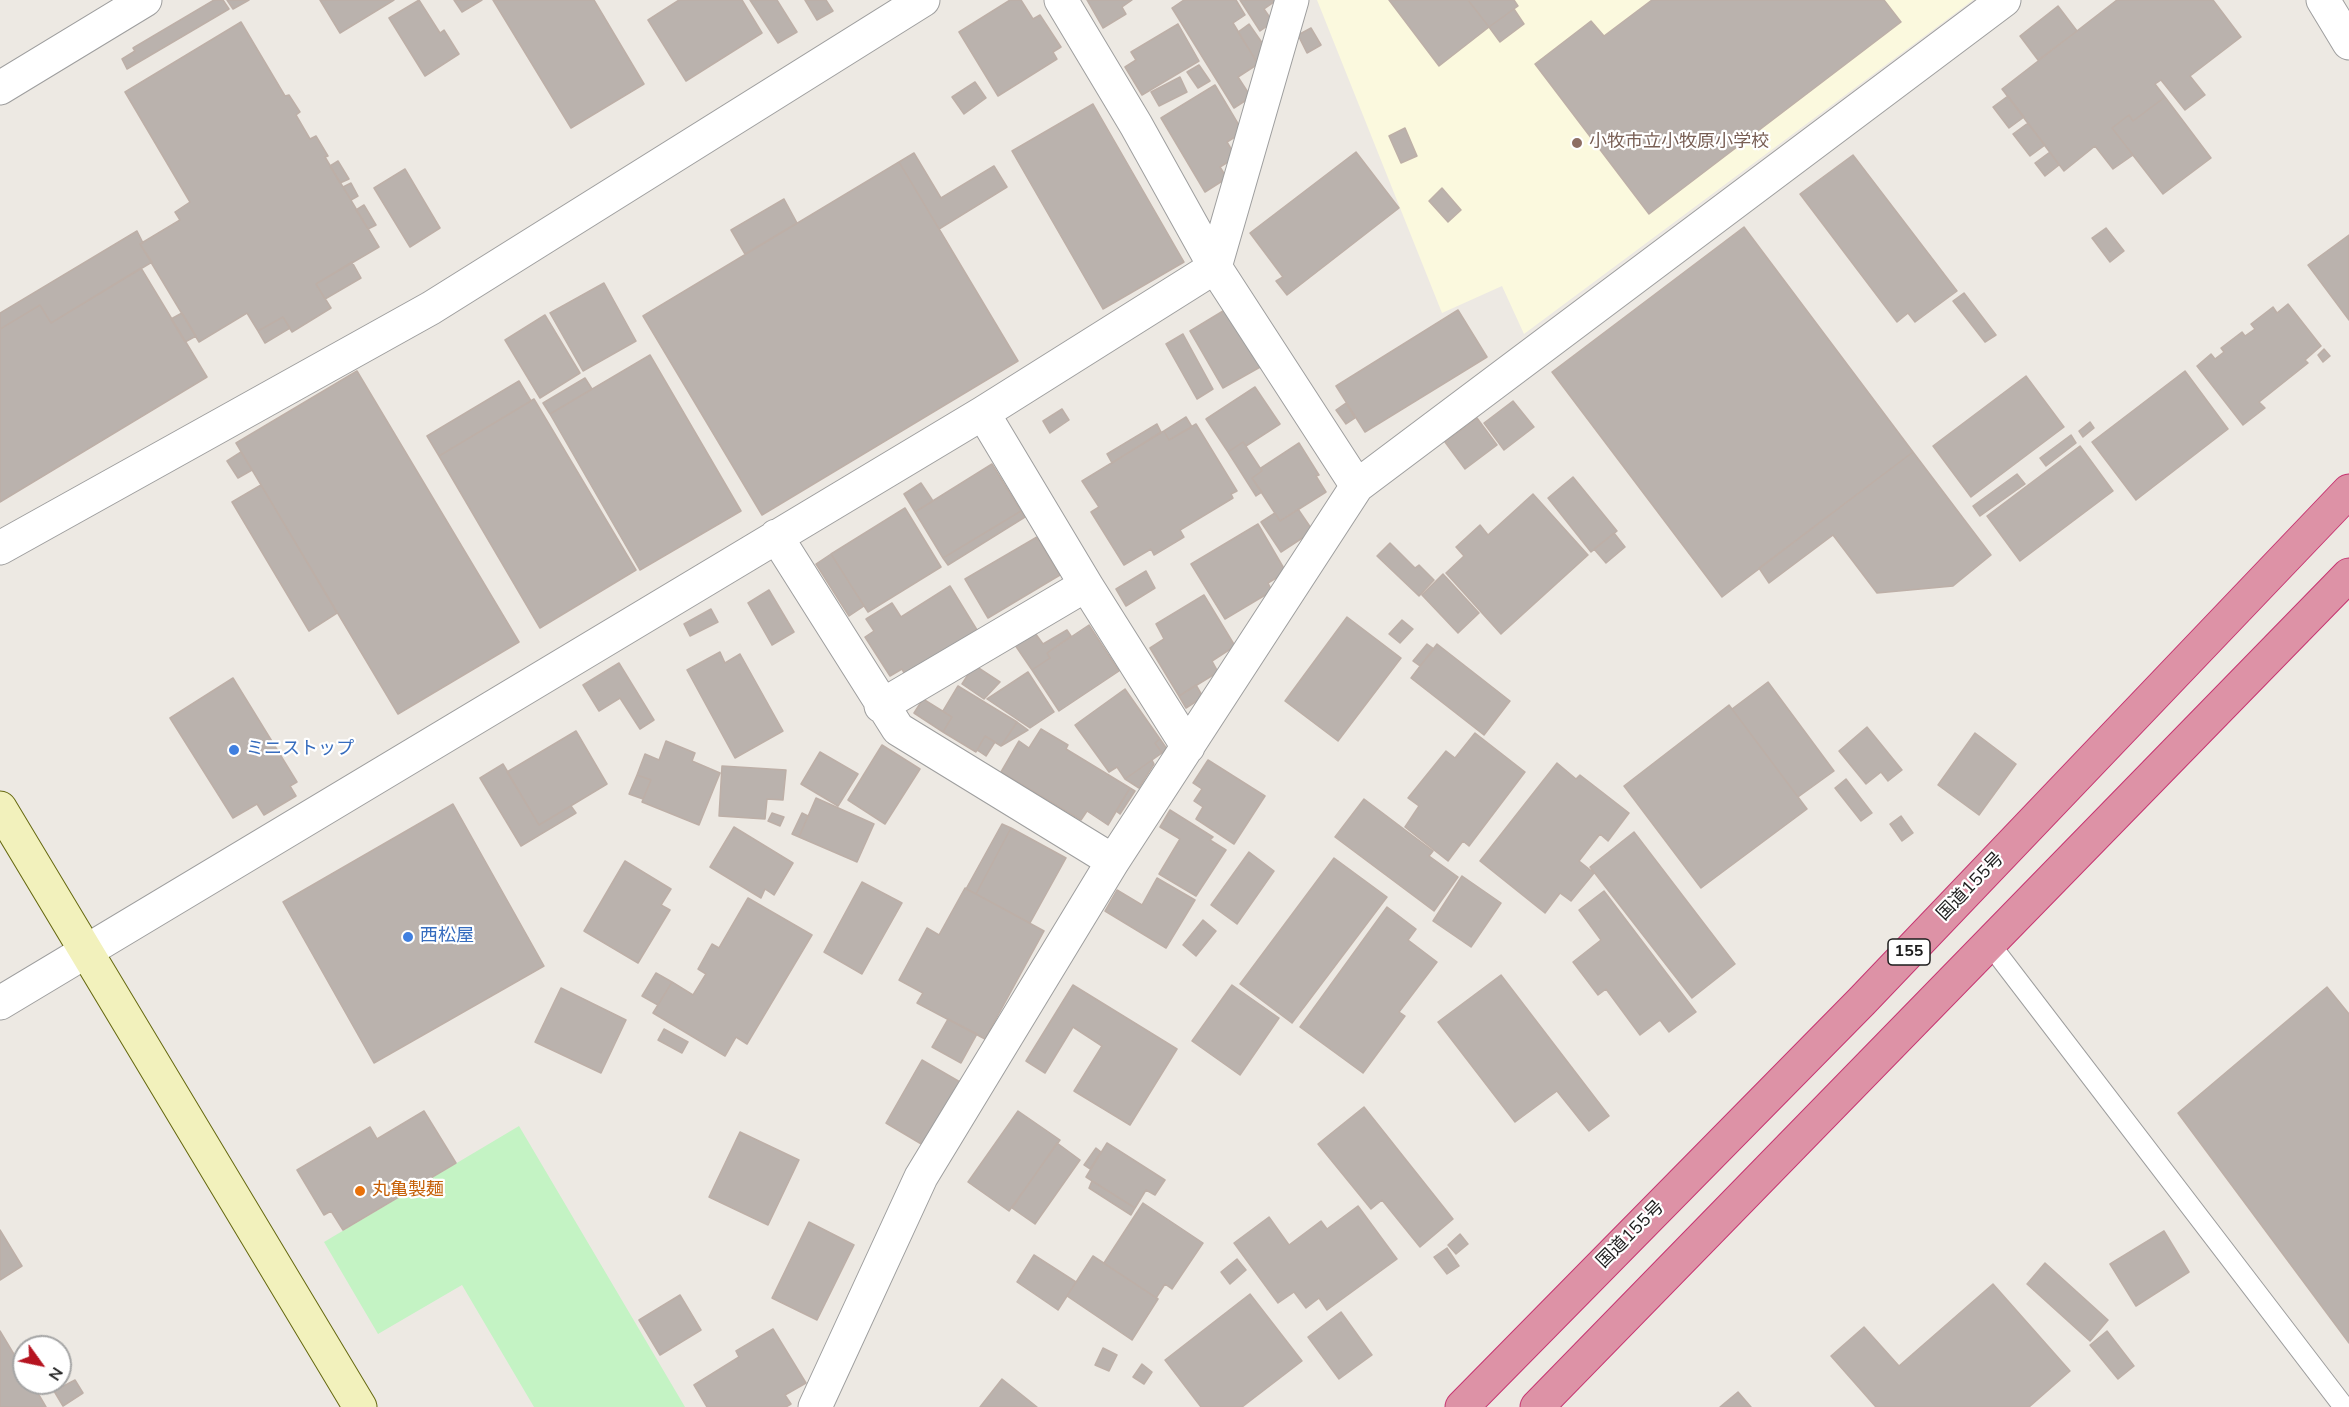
<!DOCTYPE html>
<html>
<head>
<meta charset="utf-8">
<style>
  body { margin:0 }
  #map { position:relative; width:2349px; height:1407px; overflow:hidden; background:#ede9e3; font-family:"Nunito Sans",sans-serif }
  canvas { display:block }
  .north { position:absolute; left:12px; top:1335px; width:60px; height:60px; box-sizing:border-box; background:#fff; border:2px solid #a5a5a5; border-radius:50%; rotate:123deg; font-size:16px; font-weight:700; line-height:24px; text-align:center; color:#1d1d1d }
  .north::after { content:''; display:block; margin:auto; width:21px; height:27px; background:#b51420; clip-path:polygon(50% 0,100% 100%,50% 72%,0 100%) }
</style>
</head>
<body>
<div id="map">
<canvas width="2349" height="1407"></canvas>
<div class="north">N</div>
</div>
<script>
const c = document.querySelector('canvas').getContext('2d');
c.lineJoin = 'round';
function paint(path, color) { c.fillStyle = color; c.fill(path, 'evenodd'); }
function stroke(path, color, width, dash) { c.strokeStyle = color; c.lineWidth = width; c.lineCap = dash ? 'butt' : 'round'; c.setLineDash(dash || []); c.stroke(path); }
function label(font, color, halo, rows, align = 'center') {
  c.font = font + ' "Nunito Sans","Noto Sans JP",sans-serif'; c.lineWidth = 4.5; c.setLineDash([]); c.textBaseline = 'middle'; c.strokeStyle = halo; c.fillStyle = color; for (const [text, x, y, turn = 0] of rows) {
    c.save(); c.translate(x, y); c.rotate((+turn || 0) * Math.PI / 180); c.textAlign = isNaN(turn) ? turn : align; if (halo) c.strokeText(text, 0, 0); c.fillText(text, 0, 0); c.restore();
  }
}
const education = new Path2D(`
  M1317,0H1973L1524,334L1502,286L1442,313Z`);
const park = new Path2D(`
  M519,1126L685,1407H534L462,1285L378,1334L324,1242Z`);
const building = new Path2D(`
  M214,0H223L229,9L127,69L122,59L135,51L133,48Z
  M227,0H249L233,9Z
  M320,0H394L340,33Z
  M419,0L440,33L444,30L459,54L425,76L389,18Z
  M454,0H482L462,12Z
  M493,0H594L644,84L571,128Z
  M679,0H742L762,33L686,81L648,20Z
  M750,0H777L797,32L778,43Z
  M805,0H826L833,11L817,20Z
  M1010,0H1021L1033,19L1040,15L1061,47L1053,52L1057,59L998,96L959,32Z
  M1087,0H1132L1122,7L1126,14L1103,28Z
  M1184,0H1236L1245,15L1233,23L1258,64L1238,77L1251,97L1234,108L1172,8Z
  M1240,0H1277L1264,9L1273,22L1260,31Z
  M1389,0H1468L1489,27L1439,66Z
  M1468,0H1514L1518,6L1489,27Z
  M1884,0L1901,22L1649,214L1535,64L1591,21L1604,36L1652,0Z
  M2117,0H2213L2241,37L2190,76L2205,95L2185,110L2161,80L2155,84L2165,97L2133,121L2129,115L2112,128L2133,155L2113,169L2095,146L2064,171L2002,89Z
  M2058,6L2077,31L2038,60L2020,36Z
  M1514,9L1524,24L1500,42L1489,27Z
  M241,22L285,96L289,95L300,112L296,115L310,139L316,136L328,156L325,157L379,247L316,284L331,308L292,332L283,317L258,331L247,313L199,342L140,244L180,220L175,212L190,202L125,92Z
  M1178,24L1199,61L1142,95L1125,67L1136,60L1131,52Z
  M1249,24L1265,47L1263,58L1257,62L1238,32Z
  M1311,28L1321,45L1307,53L1298,35Z
  M1199,65L1210,81L1198,88L1187,72Z
  M1180,77L1187,92L1159,106L1151,92Z
  M975,82L986,98L964,114L952,97Z
  M1215,85L1243,132L1227,142L1236,157L1220,167L1227,178L1205,192L1161,118Z
  M2008,96L2024,117L2009,128L1993,107Z
  M2165,97L2211,158L2163,194L2112,128L2129,115L2133,121Z
  M1093,104L1184,262L1103,309L1012,151Z
  M2028,123L2045,145L2030,156L2013,134Z
  M1405,128L1417,156L1401,163L1389,136Z
  M1356,152L1399,208L1287,295L1276,281L1283,277L1250,233Z
  M2050,152L2059,165L2045,176L2035,163Z
  M914,153L941,198L994,166L1007,187L939,229L899,162Z
  M1853,155L1957,291L1915,322L1908,313L1897,322L1800,194Z
  M338,161L349,179L340,183L330,166Z
  M899,162L1018,361L762,515L643,316Z
  M405,169L440,228L410,247L374,188Z
  M351,183L358,196L351,200L343,187Z
  M1442,188L1461,210L1448,222L1429,201Z
  M784,199L797,223L745,254L731,230Z
  M364,205L376,225L368,229L356,210Z
  M1744,227L1913,452L1722,597L1552,372Z
  M2106,228L2124,251L2110,262L2092,238Z
  M137,231L143,243L140,244L152,262L51,323L40,305L0,329V313Z
  M2349,235V320L2308,265Z
  M352,262L361,278L325,299L316,284Z
  M141,268L207,377L0,502V329L40,305L51,323Z
  M604,283L636,341L583,371L550,313Z
  M1964,293L1996,335L1985,342L1953,301Z
  M2288,304L2321,346L2305,360L2308,363L2259,402L2265,408L2243,425L2197,366L2211,354L2215,359L2224,352L2221,348L2242,332L2245,336L2255,329L2251,324L2273,307L2277,313Z
  M1228,308L1262,366L1223,388L1190,331Z
  M1458,310L1487,357L1365,432L1336,386Z
  M182,313L196,336L185,342L171,319Z
  M545,315L580,373L540,398L505,340Z
  M283,317L290,328L265,343L258,331Z
  M1183,334L1213,389L1197,399L1166,344Z
  M2324,349L2330,356L2323,362L2318,355Z
  M650,355L741,511L640,570L550,414Z
  M357,371L519,642L398,714L236,443Z
  M2185,371L2228,429L2136,500L2092,442Z
  M2026,376L2064,427L1971,497L1933,446Z
  M585,378L592,389L550,414L543,403Z
  M519,381L531,401L439,456L427,436Z
  M1255,387L1280,424L1246,446L1243,442L1228,452L1206,419Z
  M534,399L636,570L540,628L439,456Z
  M1513,401L1534,427L1504,450L1484,423Z
  M1346,403L1355,418L1346,424L1336,410Z
  M1062,409L1069,420L1050,433L1043,421Z
  M1186,417L1192,427L1169,440L1164,431Z
  M1477,418L1497,445L1465,469L1445,442Z
  M2090,422L2094,428L2083,437L2079,431Z
  M1157,424L1161,432L1112,463L1107,454Z
  M1196,424L1237,491L1231,494L1233,498L1180,530L1184,537L1154,555L1151,549L1124,565L1091,512L1099,507L1082,481L1164,431L1169,440Z
  M2071,435L2076,443L2046,466L2040,458Z
  M1243,442L1262,471L1252,478L1262,492L1256,496L1228,452Z
  M1299,443L1319,475L1316,476L1326,492L1280,521L1252,478L1262,471L1261,468Z
  M2080,446L2113,491L2020,561L1987,516Z
  M241,452L252,470L238,478L227,461Z
  M1913,452L1991,555L1953,586L1877,593L1833,535L1769,583L1759,568Z
  M992,464L1021,511L943,558L915,512Z
  M2017,474L2025,484L1980,516L1973,506Z
  M1573,477L1617,531L1591,552L1548,498Z
  M921,483L933,501L915,512L904,494Z
  M261,485L337,613L309,631L232,502Z
  M1533,494L1588,555L1501,634L1446,573L1464,556L1456,547L1480,525L1488,535Z
  M905,508L941,567L868,612L831,554Z
  M1298,509L1313,531L1281,552L1261,522L1275,513L1280,521Z
  M1021,511L1025,517L948,565L943,558Z
  M1258,524L1286,572L1268,583L1272,591L1225,619L1191,564Z
  M1614,533L1625,547L1606,563L1594,549Z
  M1037,537L1060,575L988,618L965,579Z
  M1390,543L1415,568L1419,565L1434,580L1419,596L1377,556Z
  M831,554L864,606L849,616L816,564Z
  M1146,571L1155,588L1126,606L1116,589Z
  M1443,574L1479,613L1458,633L1422,595Z
  M950,586L977,630L905,675L902,669L890,676L865,637L874,631L866,619L892,603L901,617Z
  M769,590L794,632L772,645L748,603Z
  M1204,595L1235,646L1212,661L1218,672L1179,696L1150,648L1164,639L1156,624Z
  M711,609L718,622L690,636L684,624Z
  M1347,617L1401,658L1338,741L1285,701Z
  M1402,620L1413,629L1400,643L1389,634Z
  M1089,625L1119,671L1059,711L1032,670L1050,658L1047,653Z
  M1067,630L1071,636L1047,653L1050,658L1032,670L1015,645L1035,633L1043,644Z
  M1427,644L1434,649L1420,666L1413,661Z
  M1437,644L1510,701L1484,735L1411,678Z
  M720,652L725,663L740,654L783,731L735,758L687,670Z
  M619,663L654,720L640,729L620,698L599,711L583,685Z
  M974,665L1000,682L984,699L962,684Z
  M1028,672L1054,712L1030,728L987,699Z
  M233,678L297,782L290,786L296,796L264,815L257,804L233,818L170,718Z
  M1768,682L1834,771L1798,797L1732,709Z
  M1196,685L1203,697L1186,708L1179,696Z
  M958,686L1017,722L1001,746L985,736L976,752L943,732L952,717L943,711Z
  M1125,689L1160,739L1155,743L1162,753L1125,779L1117,767L1109,772L1075,725Z
  M923,699L952,717L943,732L914,713Z
  M1729,705L1807,809L1701,888L1624,786Z
  M1017,722L1028,730L1001,746Z
  M1867,727L1902,770L1888,781L1881,772L1866,784L1839,751Z
  M1041,729L1068,745L1066,749L1130,788L1108,825L1087,811L1081,820L1001,772L1019,741L1029,748Z
  M576,731L607,784L539,825L507,772Z
  M1475,733L1525,772L1469,846L1463,841L1448,861L1405,827L1419,806L1408,798L1446,751L1455,758Z
  M1975,733L2016,764L1979,815L1938,785Z
  M985,736L995,742L986,756L977,750Z
  M1160,739L1167,749L1162,753L1155,743Z
  M666,741L695,753L692,761L720,773L699,825L642,802L651,780L637,775L645,754L659,760Z
  M882,745L920,769L885,824L848,800Z
  M820,752L858,774L838,806L801,784Z
  M1152,760L1154,764L1139,788L1125,779Z
  M1208,760L1265,796L1234,844L1196,819L1203,807L1194,801L1202,789L1193,783Z
  M1557,763L1576,779L1580,775L1629,813L1608,841L1600,834L1579,861L1594,873L1571,901L1560,893L1545,913L1480,861Z
  M503,764L539,825L571,806L576,813L521,846L480,778Z
  M722,766L786,770L783,800L767,799L765,819L719,816Z
  M637,775L651,780L643,799L629,794Z
  M1846,779L1872,813L1861,821L1835,788Z
  M1130,788L1135,791L1120,814L1116,811Z
  M816,798L874,824L857,862L799,837Z
  M1364,799L1433,851L1429,856L1458,877L1434,911L1335,837Z
  M453,804L544,966L374,1063L283,902Z
  M1170,810L1213,837L1210,840L1226,850L1196,896L1159,874L1180,839L1160,827Z
  M772,813L784,817L780,826L768,821Z
  M802,813L808,816L799,837L792,834Z
  M1901,816L1913,833L1902,841L1890,824Z
  M1002,824L1011,828L976,894L966,889Z
  M734,827L793,863L774,895L765,889L761,898L710,867Z
  M1011,828L1066,858L1030,923L976,894Z
  M1634,832L1735,964L1692,998L1590,867Z
  M1249,852L1274,871L1237,924L1211,905Z
  M1334,858L1387,897L1292,1023L1240,984Z
  M625,861L671,889L661,905L670,910L638,963L584,931Z
  M1462,876L1501,903L1471,947L1433,921Z
  M1157,878L1195,900L1166,948L1105,911L1117,890L1142,905Z
  M862,882L902,903L862,974L824,952Z
  M965,888L1044,931L985,1039L917,1003L923,993L899,980L927,928L939,935Z
  M1604,891L1696,1012L1669,1032L1660,1020L1640,1035L1606,989L1598,995L1573,962L1601,940L1579,910Z
  M748,898L812,935L747,1044L736,1037L725,1056L653,1013L672,982L693,995L706,974L698,969L712,944L719,948Z
  M1387,907L1416,929L1408,940L1437,962L1399,1012L1405,1016L1363,1073L1300,1027Z
  M1203,920L1216,931L1196,956L1183,945Z
  M656,973L672,982L658,1005L642,996Z
  M1501,975L1609,1116L1589,1131L1557,1091L1515,1122L1438,1022Z
  M1073,985L1177,1049L1130,1125L1074,1091L1102,1046L1073,1027L1045,1073L1026,1061Z
  M1232,985L1279,1018L1240,1075L1192,1041Z
  M2327,987L2349,1014V1343L2178,1113Z
  M561,988L626,1020L601,1073L535,1042Z
  M948,1019L977,1034L961,1063L932,1047Z
  M664,1029L688,1042L682,1053L658,1040Z
  M922,1060L960,1082L923,1145L886,1123Z
  M1364,1107L1453,1219L1420,1247L1382,1200L1371,1209L1318,1144Z
  M424,1111L456,1163L343,1230L331,1211L324,1215L297,1170L370,1127L377,1139Z
  M1018,1111L1060,1140L1009,1211L968,1182Z
  M740,1132L799,1160L768,1225L709,1197Z
  M1057,1143L1080,1160L1035,1224L1012,1208Z
  M1107,1143L1165,1180L1155,1195L1146,1190L1135,1208L1086,1177Z
  M1096,1148L1101,1152L1090,1169L1084,1165Z
  M1092,1181L1135,1208L1131,1215L1089,1188Z
  M1143,1203L1203,1243L1172,1289L1165,1284L1156,1298L1104,1263Z
  M1358,1206L1397,1259L1327,1310L1319,1298L1306,1308L1294,1292L1278,1303L1234,1243L1269,1217L1289,1245L1321,1221L1327,1229Z
  M809,1222L854,1245L817,1320L772,1298Z
  M0,1230L22,1266L0,1280Z
  M2164,1231L2189,1272L2136,1306L2110,1264Z
  M1460,1234L1468,1244L1456,1254L1448,1245Z
  M1447,1248L1459,1266L1447,1274L1434,1257Z
  M1034,1255L1076,1282L1058,1310L1017,1282Z
  M1093,1256L1158,1299L1132,1340L1067,1296Z
  M1237,1259L1246,1270L1230,1284L1221,1272Z
  M2045,1263L2108,1320L2090,1341L2027,1284Z
  M1993,1284L2070,1371L2029,1407H1876L1831,1356L1864,1327L1899,1366Z
  M1250,1294L1302,1361L1242,1407H1201L1165,1360Z
  M680,1295L701,1330L660,1355L639,1320Z
  M1341,1312L1372,1355L1339,1379L1308,1337Z
  M773,1329L806,1383L785,1395L791,1404L786,1407H707L694,1385L739,1357L736,1351Z
  M0,1331L24,1371V1383H32L46,1407H0Z
  M2107,1331L2134,1366L2118,1379L2090,1345Z
  M1103,1348L1117,1355L1109,1371L1095,1365Z
  M1142,1364L1152,1372L1144,1384L1133,1377Z
  M1002,1379L1037,1407H980Z
  M75,1380L83,1393L63,1406L54,1391Z
  M1738,1392L1751,1407H1720Z`);
const lane = new Path2D(`
  M1989,943L2344,1407`);
const street = new Path2D(`
  M2323,0L2349,43
  M0,88L145,0
  M983,413L1086,585L1188,747
  M1357,486L2004,0
  M776,536L898,729L1113,861
  M0,548L431,308L923,0
  M881,706L1086,585
  M0,1003L983,413L1215,267L1292,0
  M815,1407L921,1177L1113,861L1357,486L1215,267L1136,125L1061,0`);
const secondary = new Path2D(`
  M0,808L360,1407`);
const highway = new Path2D(`
  M1462,1407L1862,1001L2349,491
  M1537,1407L2349,575`);
const markers = [
  [1577,143,6,"#8d6e63"],
  [234,750,6,"#3f7fe0"],
  [408,937,6,"#3f7fe0"],
  [360,1191,6,"#e8710a"]
];
const shields = [
  [1909,952,42]
];
const shieldNames = [
  ["155",1909,952]
];
const educationNames = [
  ["小牧市立小牧原小学校",1589,143]
];
const shopNames = [
  ["ミニストップ",246,750],
  ["西松屋",420,937]
];
const streetNames = [
  ["国道155号",1971,887,-46],
  ["国道155号",1631,1235,-45]
];
const foodNames = [
  ["丸亀製麺",372,1191]
];
paint(education, '#fbf9de');
paint(park, '#c4f3c4');
paint(building, '#bab2ad');
stroke(building, '#bdafa7', 1.5);
stroke(lane, '#9e9e9e', 22);
stroke(street, '#9e9e9e', 35);
stroke(secondary, '#65680f', 35);
stroke(highway, '#c63571', 35);
stroke(lane, '#fff', 20);
stroke(street, '#fff', 33);
stroke(secondary, '#f2f1bc', 33);
stroke(highway, '#dd92a6', 33);
for (const [x, y, r, color] of markers) { const dot = new Path2D(); dot.arc(x, y, r, 0, 2 * Math.PI); c.fillStyle = color; c.fill(dot); stroke(dot, '#fff', 2); }
for (const [x, y, w] of shields) { const box = new Path2D(); box.roundRect(x - w / 2, y - 13, w, 26, 4.5); c.fillStyle = '#fff'; c.fill(box); stroke(box, '#1d1d1d', 1.5); }
label('bold 16px', '#1d1d1d', null, shieldNames);
label('18px', '#785e54', '#fff', educationNames, 'left');
label('18px', '#366cbe', '#fff', shopNames, 'left');
label('18px', '#1d1d1d', '#fff', streetNames);
label('18px', '#c56008', '#fff', foodNames, 'left');
</script>
</body>
</html>
